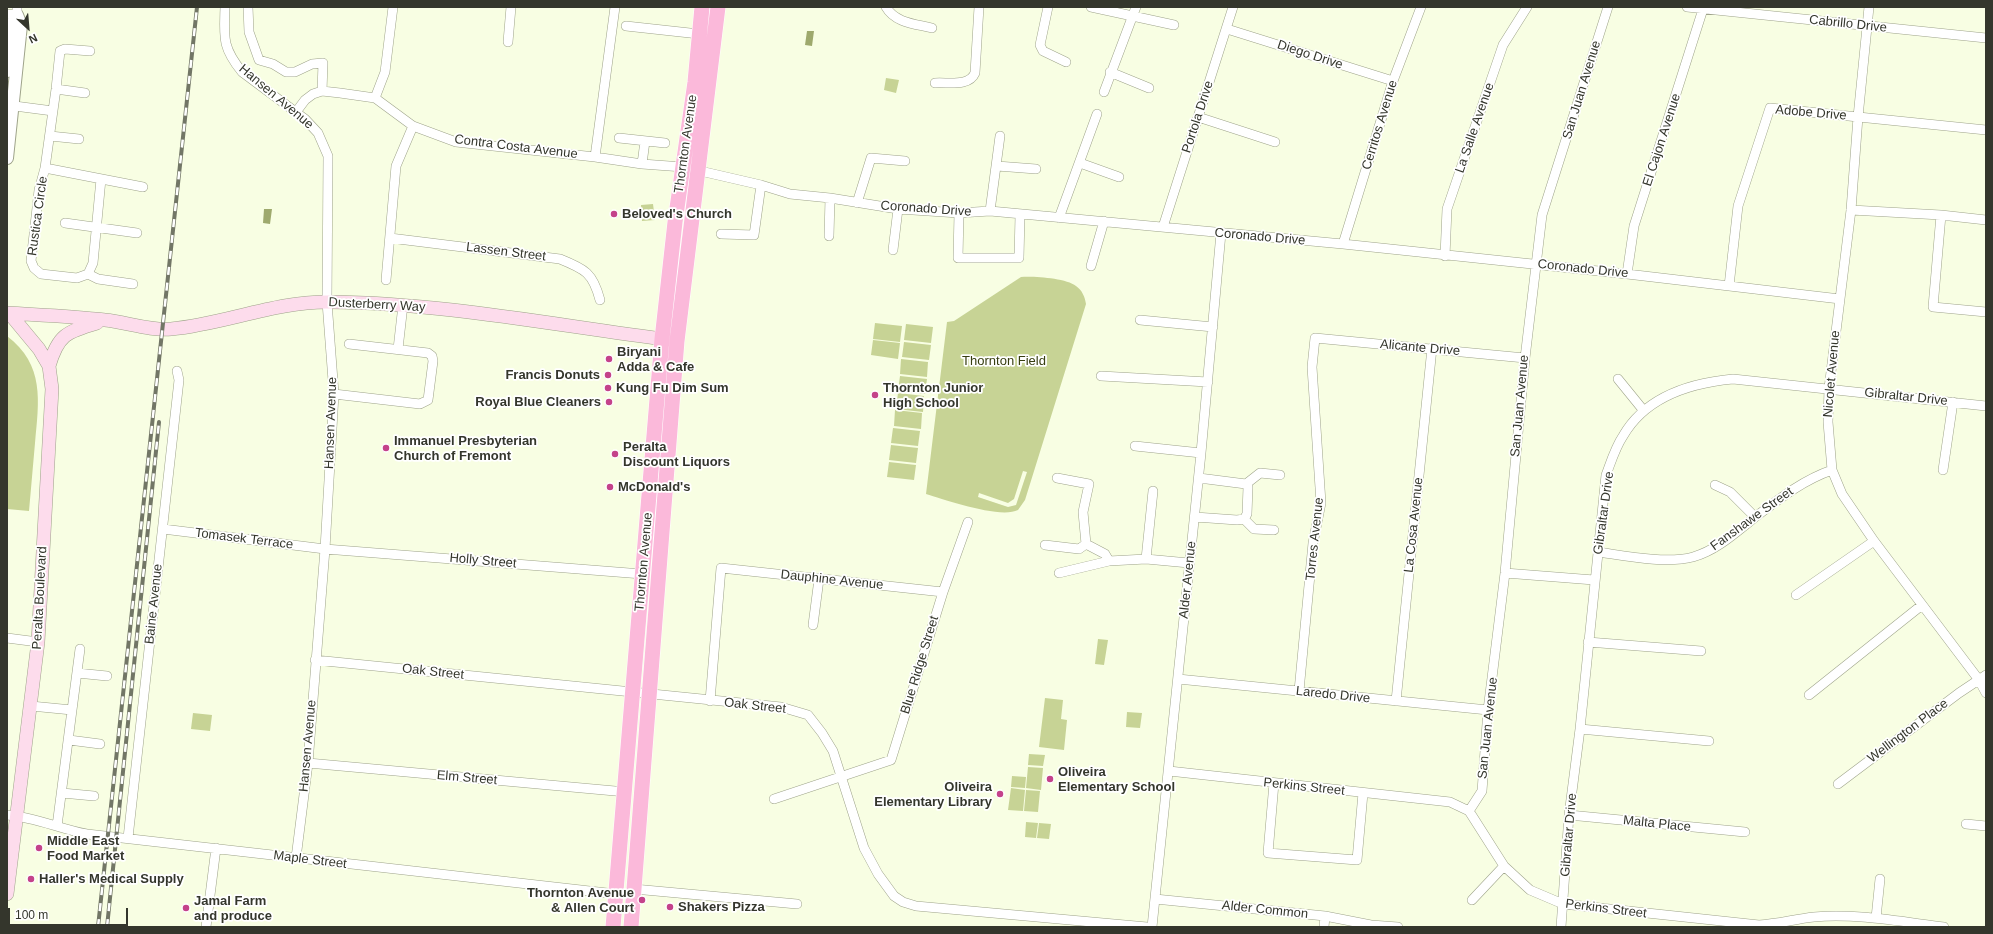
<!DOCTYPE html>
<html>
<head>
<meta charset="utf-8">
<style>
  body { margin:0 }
  #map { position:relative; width:1993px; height:934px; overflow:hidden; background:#f8fee3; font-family:Helvetica,sans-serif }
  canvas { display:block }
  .frame { position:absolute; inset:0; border:8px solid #34362c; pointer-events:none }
  .north { position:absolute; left:8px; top:8px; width:40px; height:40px; -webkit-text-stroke:3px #fff; paint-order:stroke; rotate:154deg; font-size:11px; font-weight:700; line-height:16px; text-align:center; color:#34362c }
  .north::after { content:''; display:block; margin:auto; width:14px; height:18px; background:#34362c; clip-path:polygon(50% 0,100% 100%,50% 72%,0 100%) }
  .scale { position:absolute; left:8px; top:908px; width:120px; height:18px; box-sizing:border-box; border:2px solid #34362c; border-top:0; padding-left:5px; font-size:12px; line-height:14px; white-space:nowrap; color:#34362c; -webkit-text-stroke:3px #fff; paint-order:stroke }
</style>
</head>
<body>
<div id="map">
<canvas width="1993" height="934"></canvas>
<div class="frame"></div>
<div class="north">N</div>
<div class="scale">100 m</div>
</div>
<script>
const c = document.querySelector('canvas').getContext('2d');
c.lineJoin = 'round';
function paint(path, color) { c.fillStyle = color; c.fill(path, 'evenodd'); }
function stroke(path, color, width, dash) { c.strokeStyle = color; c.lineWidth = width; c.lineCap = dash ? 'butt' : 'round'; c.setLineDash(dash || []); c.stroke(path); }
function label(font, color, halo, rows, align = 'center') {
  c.font = font + ' Helvetica,sans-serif'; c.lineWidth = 3.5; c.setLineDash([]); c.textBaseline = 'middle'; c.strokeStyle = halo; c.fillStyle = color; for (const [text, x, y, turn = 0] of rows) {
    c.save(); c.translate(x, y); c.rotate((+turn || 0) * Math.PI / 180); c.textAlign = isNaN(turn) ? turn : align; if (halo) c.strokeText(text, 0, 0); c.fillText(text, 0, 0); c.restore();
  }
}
const green = new Path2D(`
  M886,78L899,80L896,93L884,90Z
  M653,204L655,220L642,221L641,205Z
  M1021,277C1033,276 1066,278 1076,286C1082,290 1085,297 1086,304L1025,500L1018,510C1000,519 946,500 926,494L947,322L954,321ZM1023,471L1027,472L1016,505L1008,507L978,497L979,493L1008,503L1014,499Z
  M875,323L902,326L900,342L873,339Z
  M906,324L933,327L931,343L904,340Z
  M7,336C45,365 39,401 35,443C33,466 31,488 29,511L7,509Z
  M873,340L900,343L898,359L871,355Z
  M904,342L931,345L929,360L902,357Z
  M901,359L928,362L927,377L900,374Z
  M900,376L927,379L925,394L898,391Z
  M898,393L924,396L923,412L896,409Z
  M895,410L922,413L921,429L894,426Z
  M893,428L920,431L918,446L891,443Z
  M891,445L918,448L916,463L889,460Z
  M889,462L916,465L914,480L887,477Z
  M1098,639L1108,640L1104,665L1095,664Z
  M1045,698L1063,700L1061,719L1067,720L1064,750L1039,747Z
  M1127,712L1142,713L1140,728L1126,727Z
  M193,713L212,715L210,731L191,729Z
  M1029,754L1045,755L1043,766L1028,765Z
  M1028,767L1043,768L1041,790L1026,788Z
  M1012,776L1026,777L1025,788L1011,787Z
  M1011,788L1025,790L1023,811L1008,810Z
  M1026,790L1040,791L1038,812L1024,811Z
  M1026,822L1038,823L1036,838L1025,837Z
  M1039,823L1051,824L1049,839L1037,838Z`);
const water = new Path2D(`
  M807,31H814L812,46L805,45Z
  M264,209H272L270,224L263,223Z`);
const minor = new Path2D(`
  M225,7C224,38 222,47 242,72L305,119L318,133L328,156L327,302L334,394L325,549L308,763L296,858
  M248,7L249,32L259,60L273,64L286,72H295L312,64L323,63L322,91
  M886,7C895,23 916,24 932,28
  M1048,7L1040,45L1043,51L1066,62
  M1091,7L1174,25
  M1687,7L1986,38
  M1869,7L1858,117L1851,210L1829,388L1828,422L1832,470L1842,494L1874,541L1979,680L1986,693
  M7,14L17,15V7
  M626,26L699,34
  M1227,29L1393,81
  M508,42L511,7
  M90,51L65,49L60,51L56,89L45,168L39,190L31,261L34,268L41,274L77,278L88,274L93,263L101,179
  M1110,72L1149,88
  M935,83C948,82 969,87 975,73L979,7
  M56,89L85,93
  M1104,92L1136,7
  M375,98L385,72L393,7
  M7,105L53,111
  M296,112L305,100L313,94L322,91L340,93L375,98L413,126L456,142L595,157L642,164L683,167L761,185L790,194L830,198L898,209L959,213L990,211L1343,244L1627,274L1840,299
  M1198,117L1275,142
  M50,136L79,139
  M619,138L665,143
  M595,157L615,7
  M1080,163L1119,177
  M642,164L645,141
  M997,166L1036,169
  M45,168L143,187
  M857,203L871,158L905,161
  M1851,210L1941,215L1986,220
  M990,211L1000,136
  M959,213L958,258H1019L1020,215
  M1941,215L1933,307L1986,312
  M1059,218L1097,114
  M65,223L137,233
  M1163,227L1233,7
  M721,234L754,235L761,185
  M829,236L830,198
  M390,238L560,259C585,269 593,273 600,300
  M1343,244L1393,81L1421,7
  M893,250L898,209
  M1445,256L1447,209L1503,45L1527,7
  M1091,266L1104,221
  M88,274L98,279L133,284
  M1627,274L1634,226L1703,9
  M386,280L396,166L413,126
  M1729,286L1738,206L1770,108L1986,130
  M1140,320L1213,327
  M398,349L403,305
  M1101,376L1208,382
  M1618,379L1644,411
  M334,394L420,404L428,400L433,361L432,356L428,353L349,344
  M1135,446L1201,453
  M1943,470L1953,402
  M1057,478L1089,484L1083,512L1086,544L1105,554L1109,561
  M1246,484L1260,473L1280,475
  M1715,485L1730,492L1755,517
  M1195,517L1237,520L1244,519L1247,514L1248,487L1246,484L1199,478
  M1244,519L1254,529L1274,530
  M163,529L325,549L642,574
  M1045,545L1079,549L1086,544
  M1598,552C1626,556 1666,564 1693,557C1717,550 1735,533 1754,518C1779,499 1803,480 1832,470
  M1146,559L1153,491
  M1059,573L1109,561L1146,559L1189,563
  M1505,573L1594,580
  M1796,595L1874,541
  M813,625L819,579
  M7,638L38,642
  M1588,642L1701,651
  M315,660L781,707L808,715L822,733L833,751L864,848L878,874L894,896L903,902L916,906L1147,927
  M77,673L107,676
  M1178,679L1488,710
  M1299,691L1313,543L1321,503L1312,367L1315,338L1525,358
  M1809,695L1922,605
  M710,701L721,568L943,592
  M1396,701L1432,348
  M31,706L72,710L80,649
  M1580,729L1709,741
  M69,740L100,744
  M308,763L626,792
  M1169,771L1450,802L1469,811L1504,866L1530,890L1563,904L1759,925C1778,924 1795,919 1814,917C1855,913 1903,922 1944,927
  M1274,783L1268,853L1357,860L1363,793
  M1838,784L1959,693L1986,675
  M62,793L94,796
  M774,799L891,760L943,592L968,522
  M1469,811L1482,791L1488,710L1505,573L1525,358L1542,215L1608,7
  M7,815C35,817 60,829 87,834L616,894
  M1569,815L1745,832
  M1966,824L1986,826
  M57,826L72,710
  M128,838L179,380L177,371
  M634,889L797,904
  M1155,899L1325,916L1371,925L1398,927
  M1472,900L1504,866
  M1876,918L1880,879
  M206,927L216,848
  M1152,927L1201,453L1221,233
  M1324,927L1325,916
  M1561,927L1569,815L1580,729L1606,475C1611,462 1615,448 1623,436C1646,396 1690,383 1733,379L1986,406`);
const tertiary = new Path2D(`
  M7,71L12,24L17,15
  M7,158L21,25L17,15`);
const secondary = new Path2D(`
  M7,313C39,315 72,316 105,320C126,322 150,331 171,329C225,324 276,301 330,302C445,303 558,326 671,340
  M49,366C58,335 66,332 97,323
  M7,894L38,642L52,389L49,366L39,349L10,314`);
const primary = new Path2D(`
  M613,927L662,339L675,222L695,82L702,7
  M631,927L677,341L718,7`);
const rail = new Path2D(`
  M98,927L197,7
  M107,927L159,422`);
const markers = [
  [614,214,4,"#c4428a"],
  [609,359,4,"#c4428a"],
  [608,375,4,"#c4428a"],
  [608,388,4,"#c4428a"],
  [875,395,4,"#c4428a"],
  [609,402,4,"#c4428a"],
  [386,448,4,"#c4428a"],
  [615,454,4,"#c4428a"],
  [610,487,4,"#c4428a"],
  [1050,779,4,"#c4428a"],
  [1000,794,4,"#c4428a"],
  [39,848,4,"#c4428a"],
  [31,879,4,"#c4428a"],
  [642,900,4,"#c4428a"],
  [670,907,4,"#c4428a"],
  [186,908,4,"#c4428a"]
];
const streetNames = [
  ["Cabrillo Drive",1848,24,6],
  ["Diego Drive",1310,55,18],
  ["San Juan Avenue",1582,90,-73],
  ["Hansen Avenue",276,97,40],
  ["Adobe Drive",1811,113,5],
  ["Portola Drive",1198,117,-72],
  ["Cerritos Avenue",1380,125,-73],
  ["La Salle Avenue",1475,128,-71],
  ["El Cajon Avenue",1662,140,-72],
  ["Thornton Avenue",686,144,-82],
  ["Contra Costa Avenue",516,147,7],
  ["Coronado Drive",926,209,4],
  ["Rustica Circle",38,216,-82],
  ["Coronado Drive",1260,237,5],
  ["Lassen Street",506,252,7],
  ["Coronado Drive",1583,269,6],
  ["Dusterberry Way",377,305,3],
  ["Alicante Drive",1420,348,5],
  ["Nicolet Avenue",1832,374,-85],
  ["Gibraltar Drive",1906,397,6],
  ["San Juan Avenue",1520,406,-85],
  ["Hansen Avenue",331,423,-88],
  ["Gibraltar Drive",1604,513,-82],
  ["Fanshawe Street",1752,519,-36],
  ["La Cosa Avenue",1414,525,-84],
  ["Tomasek Terrace",244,539,7],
  ["Torres Avenue",1315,539,-84],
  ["Holly Street",483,561,5],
  ["Thornton Avenue",644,562,-85],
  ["Dauphine Avenue",832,580,6],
  ["Alder Avenue",1188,580,-84],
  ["Peralta Boulevard",40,598,-87],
  ["Baine Avenue",154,604,-84],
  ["Blue Ridge Street",920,665,-73],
  ["Oak Street",433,672,6],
  ["Laredo Drive",1333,695,6],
  ["Oak Street",755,706,6],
  ["San Juan Avenue",1488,728,-84],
  ["Wellington Place",1908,731,-37],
  ["Hansen Avenue",308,746,-85],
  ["Elm Street",467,778,5],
  ["Perkins Street",1304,787,6],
  ["Malta Place",1657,824,6],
  ["Gibraltar Drive",1569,835,-85],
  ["Maple Street",310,860,7],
  ["Perkins Street",1606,909,7],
  ["Alder Common",1265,910,6]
];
const poiNames = [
  ["Beloved's Church",622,214],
  ["Biryani",617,352],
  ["Adda & Cafe",617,367],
  ["Francis Donuts",600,375,"right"],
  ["Kung Fu Dim Sum",616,388],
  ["Thornton Junior",883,388],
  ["High School",883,403],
  ["Royal Blue Cleaners",601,402,"right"],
  ["Immanuel Presbyterian",394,441],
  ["Church of Fremont",394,456],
  ["Peralta",623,447],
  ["Discount Liquors",623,462],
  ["McDonald's",618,487],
  ["Oliveira",1058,772],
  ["Elementary School",1058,787],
  ["Oliveira",992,787,"right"],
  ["Elementary Library",992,802,"right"],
  ["Middle East",47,841],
  ["Food Market",47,856],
  ["Haller's Medical Supply",39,879],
  ["Thornton Avenue",634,893,"right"],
  ["& Allen Court",634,908,"right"],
  ["Jamal Farm",194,901],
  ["and produce",194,916],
  ["Shakers Pizza",678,907]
];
const parkNames = [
  ["Thornton Field",1004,361]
];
paint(green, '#c7d395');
paint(water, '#9ea96d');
stroke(minor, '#9ea38a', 10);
stroke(tertiary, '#9ea38a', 14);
stroke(secondary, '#9ea38a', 14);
stroke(primary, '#fff', 16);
stroke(minor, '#fff', 9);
stroke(tertiary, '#fff', 12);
stroke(secondary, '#fddcec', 13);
stroke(primary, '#fbb9da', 15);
stroke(rail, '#727666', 4);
stroke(rail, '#fff', 2.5, [8]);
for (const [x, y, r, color] of markers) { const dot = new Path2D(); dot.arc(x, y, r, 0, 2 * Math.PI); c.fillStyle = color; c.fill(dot); stroke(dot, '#fff', 1.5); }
label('13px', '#34362c', '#fff', streetNames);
label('bold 13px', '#34362c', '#fff', poiNames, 'left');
label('13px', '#373e10', '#fff', parkNames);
</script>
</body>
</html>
